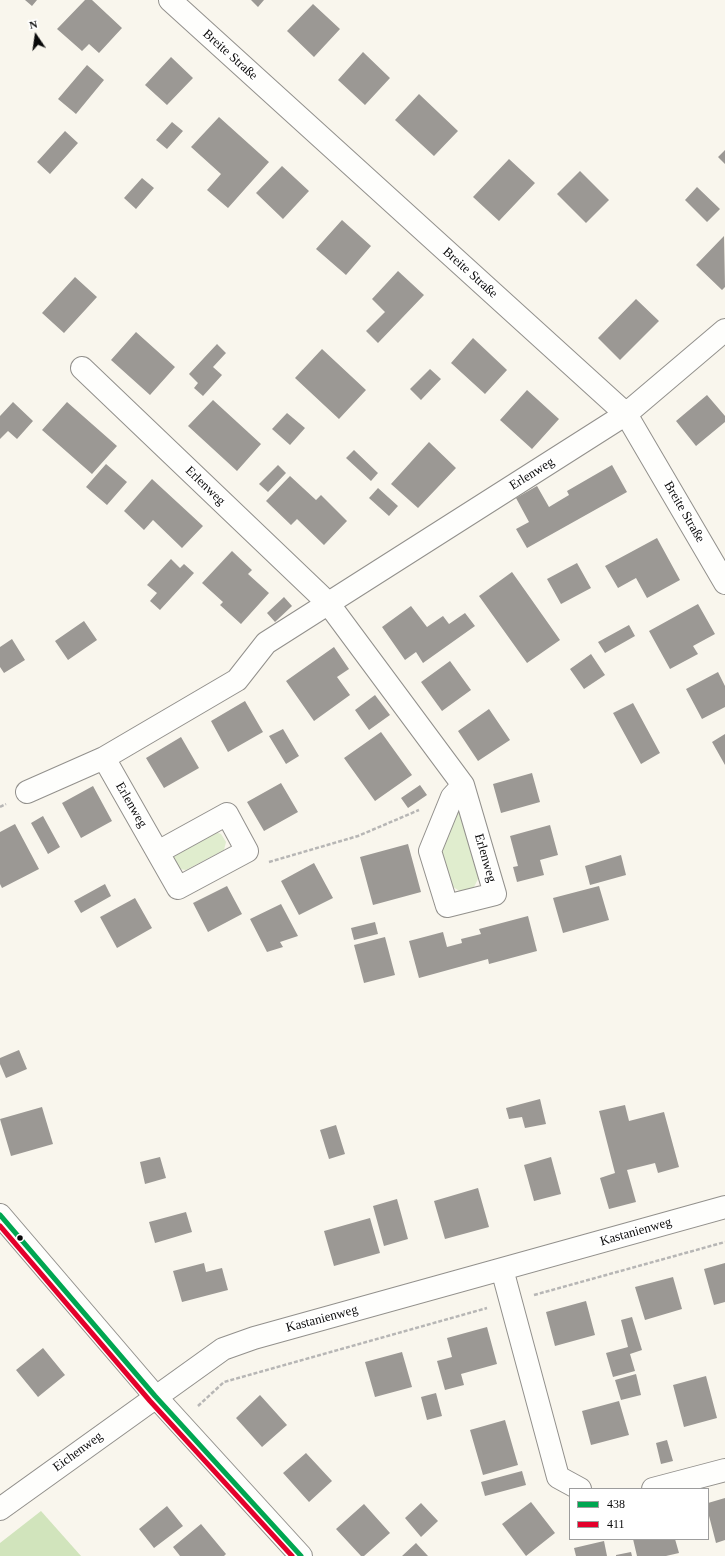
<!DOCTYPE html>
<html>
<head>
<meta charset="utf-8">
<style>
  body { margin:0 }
  #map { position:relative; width:725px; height:1556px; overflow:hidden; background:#f9f6ed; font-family:Georgia,serif }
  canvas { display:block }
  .legend { position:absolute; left:569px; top:1488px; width:140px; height:52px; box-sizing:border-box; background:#fff; border:1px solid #9d9d9d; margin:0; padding:5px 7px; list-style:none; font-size:12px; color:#0a0a0a }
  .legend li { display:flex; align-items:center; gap:8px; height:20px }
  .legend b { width:20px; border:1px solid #9d9d9d }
  .north { position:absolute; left:16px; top:16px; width:40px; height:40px; -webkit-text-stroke:3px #fff; paint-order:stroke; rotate:347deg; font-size:11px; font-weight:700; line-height:16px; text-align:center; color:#0a0a0a }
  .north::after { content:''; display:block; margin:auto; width:14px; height:18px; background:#0a0a0a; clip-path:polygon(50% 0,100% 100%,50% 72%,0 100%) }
</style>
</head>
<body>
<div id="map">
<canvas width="725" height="1556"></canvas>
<ul class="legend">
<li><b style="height:5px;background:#00a651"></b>438</li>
<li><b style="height:5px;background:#e4002b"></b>411</li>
</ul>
<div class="north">N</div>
</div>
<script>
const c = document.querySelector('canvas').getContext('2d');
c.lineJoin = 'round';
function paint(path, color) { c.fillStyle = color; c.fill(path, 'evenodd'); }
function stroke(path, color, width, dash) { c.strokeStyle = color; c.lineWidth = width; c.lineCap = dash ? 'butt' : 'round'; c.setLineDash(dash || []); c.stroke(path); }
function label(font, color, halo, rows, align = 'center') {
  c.font = font + ' Georgia,serif'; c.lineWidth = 4; c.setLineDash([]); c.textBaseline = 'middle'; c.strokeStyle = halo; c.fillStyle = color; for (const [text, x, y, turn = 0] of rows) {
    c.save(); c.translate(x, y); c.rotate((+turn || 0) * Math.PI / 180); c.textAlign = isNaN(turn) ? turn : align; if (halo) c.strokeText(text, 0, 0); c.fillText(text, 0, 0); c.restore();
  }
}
const green = new Path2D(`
  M461,808L480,875L472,891L463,893L448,884L439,853L458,810Z
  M216,832L221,834L226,842L224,850L186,870L179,869L173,861L175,854Z`);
const forest = new Path2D(`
  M41,1511L81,1556H0V1543Z`);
const building = new Path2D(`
  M25,0H37L32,6Z
  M85,0H92L122,28L99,53L89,44L82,51L57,29Z
  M251,0H264L258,7Z
  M313,4L340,29L314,57L287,31Z
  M363,52L390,78L365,105L338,80Z
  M171,57L193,78L167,105L145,85Z
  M87,65L104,80L76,114L58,99Z
  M419,94L458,131L434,156L395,120Z
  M219,117L269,162L228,208L207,190L221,174L191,147Z
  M172,122L183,131L167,149L156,140Z
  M65,131L78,143L50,174L37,162Z
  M725,150V164L718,157Z
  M509,159L535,183L499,221L473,197Z
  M282,166L309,191L283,219L256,193Z
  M580,171L609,200L586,223L557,194Z
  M142,178L154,188L136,209L124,198Z
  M697,187L720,209L707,222L685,200Z
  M342,220L371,246L346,275L316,249Z
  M724,236L725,287L722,290L696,265Z
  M398,271L424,295L378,343L366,331L385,312L372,299Z
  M75,277L97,297L64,333L42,313Z
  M636,299L659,321L620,360L598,338Z
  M136,332L175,367L150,395L111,360Z
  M473,338L507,370L485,394L451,363Z
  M217,344L226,353L213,367L222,375L203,396L194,388L198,383L189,374Z
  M322,349L366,390L339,419L295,378Z
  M430,369L441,379L421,400L410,389Z
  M527,390L559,419L532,449L500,420Z
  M707,395L725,416V422L696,446L676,421Z
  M213,400L261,444L237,471L188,426Z
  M13,402L33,421L17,439L8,431L0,439V416Z
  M67,402L117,446L92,474L42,430Z
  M287,413L305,428L290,445L272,429Z
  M429,442L456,468L418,508L391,484Z
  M354,450L378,473L371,481L346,458Z
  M106,464L127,482L107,505L86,487Z
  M278,465L286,473L268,492L259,484Z
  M612,465L627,492L527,548L516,529L529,522L516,498L537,486L549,507L569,495L567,491Z
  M290,476L316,500L321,495L347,521L324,545L297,519L291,525L266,501Z
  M152,479L203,526L182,548L153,520L144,530L124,511Z
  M378,488L398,506L389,516L369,498Z
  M657,538L680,580L647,598L636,578L618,588L605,566Z
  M232,551L252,570L248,574L269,593L241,624L220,605L223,602L202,583Z
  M171,559L180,568L184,564L194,573L160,610L150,601L157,593L147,585Z
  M577,563L591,588L561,604L547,579Z
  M512,572L560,640L527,663L479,596Z
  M284,597L292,606L275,622L267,613Z
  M698,604L715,634L693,646L698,654L670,669L649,631Z
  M411,606L427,627L443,616L449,624L465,613L475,626L423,663L416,652L405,660L382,627Z
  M84,621L97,640L68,660L55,641Z
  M629,625L635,636L605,653L598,642Z
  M12,639L25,660L4,673L0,667V647Z
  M334,647L349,669L337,677L350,695L314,721L286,681Z
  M591,654L605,675L584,689L570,669Z
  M450,661L471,690L442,711L421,682Z
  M718,672L725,686V707L702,719L686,689Z
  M375,695L390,715L369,730L355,710Z
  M245,701L263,732L228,752L211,721Z
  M633,703L660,753L641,764L613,713Z
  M489,709L510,740L478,761L458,731Z
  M283,729L299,756L286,764L269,736Z
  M381,732L412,775L375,801L344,758Z
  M725,734V765L712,742Z
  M181,737L199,768L164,788L146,758Z
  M532,773L540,802L501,813L493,784Z
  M281,783L298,812L264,831L247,802Z
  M420,785L427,795L408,808L401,798Z
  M93,786L112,821L81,838L62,803Z
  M43,816L60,847L48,854L31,823Z
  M15,824L39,869L2,888L0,884V832Z
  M550,825L558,855L540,860L544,875L517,882L513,867L518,866L510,836Z
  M408,844L421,892L373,905L360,857Z
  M621,855L626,875L590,885L585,866Z
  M314,863L333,898L299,915L281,881Z
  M105,884L111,896L81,913L74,901Z
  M227,886L242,914L208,932L193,903Z
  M599,886L609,920L563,933L553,898Z
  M135,898L152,928L117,948L100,917Z
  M281,904L298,936L280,942L283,947L267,952L250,919Z
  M528,916L537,951L489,964L488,959L419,978L409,941L443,932L447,947L462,943L461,939L481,934L479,929Z
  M375,922L378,934L354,940L351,928Z
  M385,937L395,975L364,983L354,945Z
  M19,1050L27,1069L6,1078L0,1064V1058Z
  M540,1099L546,1124L525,1128L522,1117L509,1119L506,1108Z
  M625,1105L629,1121L664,1112L679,1167L658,1173L655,1163L627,1170L636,1202L609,1209L600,1178L615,1173L599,1111Z
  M42,1107L53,1144L11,1156L0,1119Z
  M336,1125L345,1154L329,1159L320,1130Z
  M160,1157L166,1178L145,1184L140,1162Z
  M551,1157L561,1194L534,1201L524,1165Z
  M478,1188L489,1227L445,1239L434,1201Z
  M397,1199L408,1239L384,1246L373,1206Z
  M186,1212L192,1232L155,1243L149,1222Z
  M370,1218L380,1253L334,1266L324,1231Z
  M204,1263L206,1272L222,1268L228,1290L182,1302L173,1271Z
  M725,1263V1302L714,1305L704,1269Z
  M673,1277L682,1309L645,1320L635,1287Z
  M586,1301L595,1335L555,1346L546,1312Z
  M632,1317L642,1350L630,1354L635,1371L613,1377L606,1353L628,1347L621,1320Z
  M487,1327L497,1364L461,1374L464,1385L445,1390L437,1361L452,1357L447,1338Z
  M43,1348L65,1375L38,1397L16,1370Z
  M402,1352L412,1387L375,1397L365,1362Z
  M636,1374L641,1395L621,1400L615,1380Z
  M706,1376L717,1418L684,1427L673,1385Z
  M436,1393L442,1416L427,1420L421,1397Z
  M260,1395L287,1425L262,1447L236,1418Z
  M619,1401L629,1435L591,1445L582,1411Z
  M505,1420L518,1465L483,1475L470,1430Z
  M667,1440L673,1461L661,1464L656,1443Z
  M306,1453L332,1481L309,1502L283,1473Z
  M522,1471L526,1485L485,1496L481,1482Z
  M725,1498V1540L716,1543L708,1512V1503Z
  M531,1502L555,1533L526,1556L502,1524Z
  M421,1503L438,1521L421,1537L405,1518Z
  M364,1504L390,1533L364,1556H361L336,1529Z
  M167,1506L183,1526L154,1548L139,1529Z
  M201,1524L226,1554L224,1556H180L173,1547Z
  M633,1539H675L679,1553L666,1556H637Z
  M604,1541L607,1556H576L574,1548Z
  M416,1543L428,1556H402Z
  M631,1552L632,1556H616V1555Z`);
const path = new Path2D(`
  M0,807L6,804
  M269,862L358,836L419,810
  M534,1295L725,1242
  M198,1406L224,1382L487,1308`);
const minor = new Path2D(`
  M170,0L626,414L725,583
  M82,368L328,603L463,785L495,894L447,906L430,851L452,797L463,785
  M104,758L178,888L247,851L227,814L158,852
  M27,792L104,758L237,680L266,643L626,414L725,330
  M0,1215L155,1396L301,1556
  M502,1269L558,1477L580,1489
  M653,1489L725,1470
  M0,1509L223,1349L254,1338L725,1207`);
const bus1 = new Path2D(`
  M0,1215L155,1396L301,1556`);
const bus2 = new Path2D(`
  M0,1226L150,1401L292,1556`);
const markers = [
  [20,1238,3.5,"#0a0a0a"]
];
const streetNames = [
  ["Breite Straße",230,55,42],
  ["Breite Straße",470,273,42],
  ["Erlenweg",532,474,-32],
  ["Erlenweg",205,486,44],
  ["Breite Straße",684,512,60],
  ["Erlenweg",131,805,60],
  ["Erlenweg",485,858,74],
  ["Kastanienweg",636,1232,-16],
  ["Kastanienweg",322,1319,-15],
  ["Eichenweg",78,1452,-36]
];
paint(green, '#e0edce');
paint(forest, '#d1e4bc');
paint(building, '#9b9894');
stroke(minor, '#92908c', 24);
stroke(path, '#b7b6b5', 2.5, [4, 2]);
stroke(minor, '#fefefc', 22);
stroke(bus1, '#00a651', 5);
stroke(bus2, '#e4002b', 5);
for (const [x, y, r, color] of markers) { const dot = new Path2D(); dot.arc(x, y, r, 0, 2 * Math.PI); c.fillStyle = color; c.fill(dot); stroke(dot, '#fff', 1.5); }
label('13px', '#0a0a0a', '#fff', streetNames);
</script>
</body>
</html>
